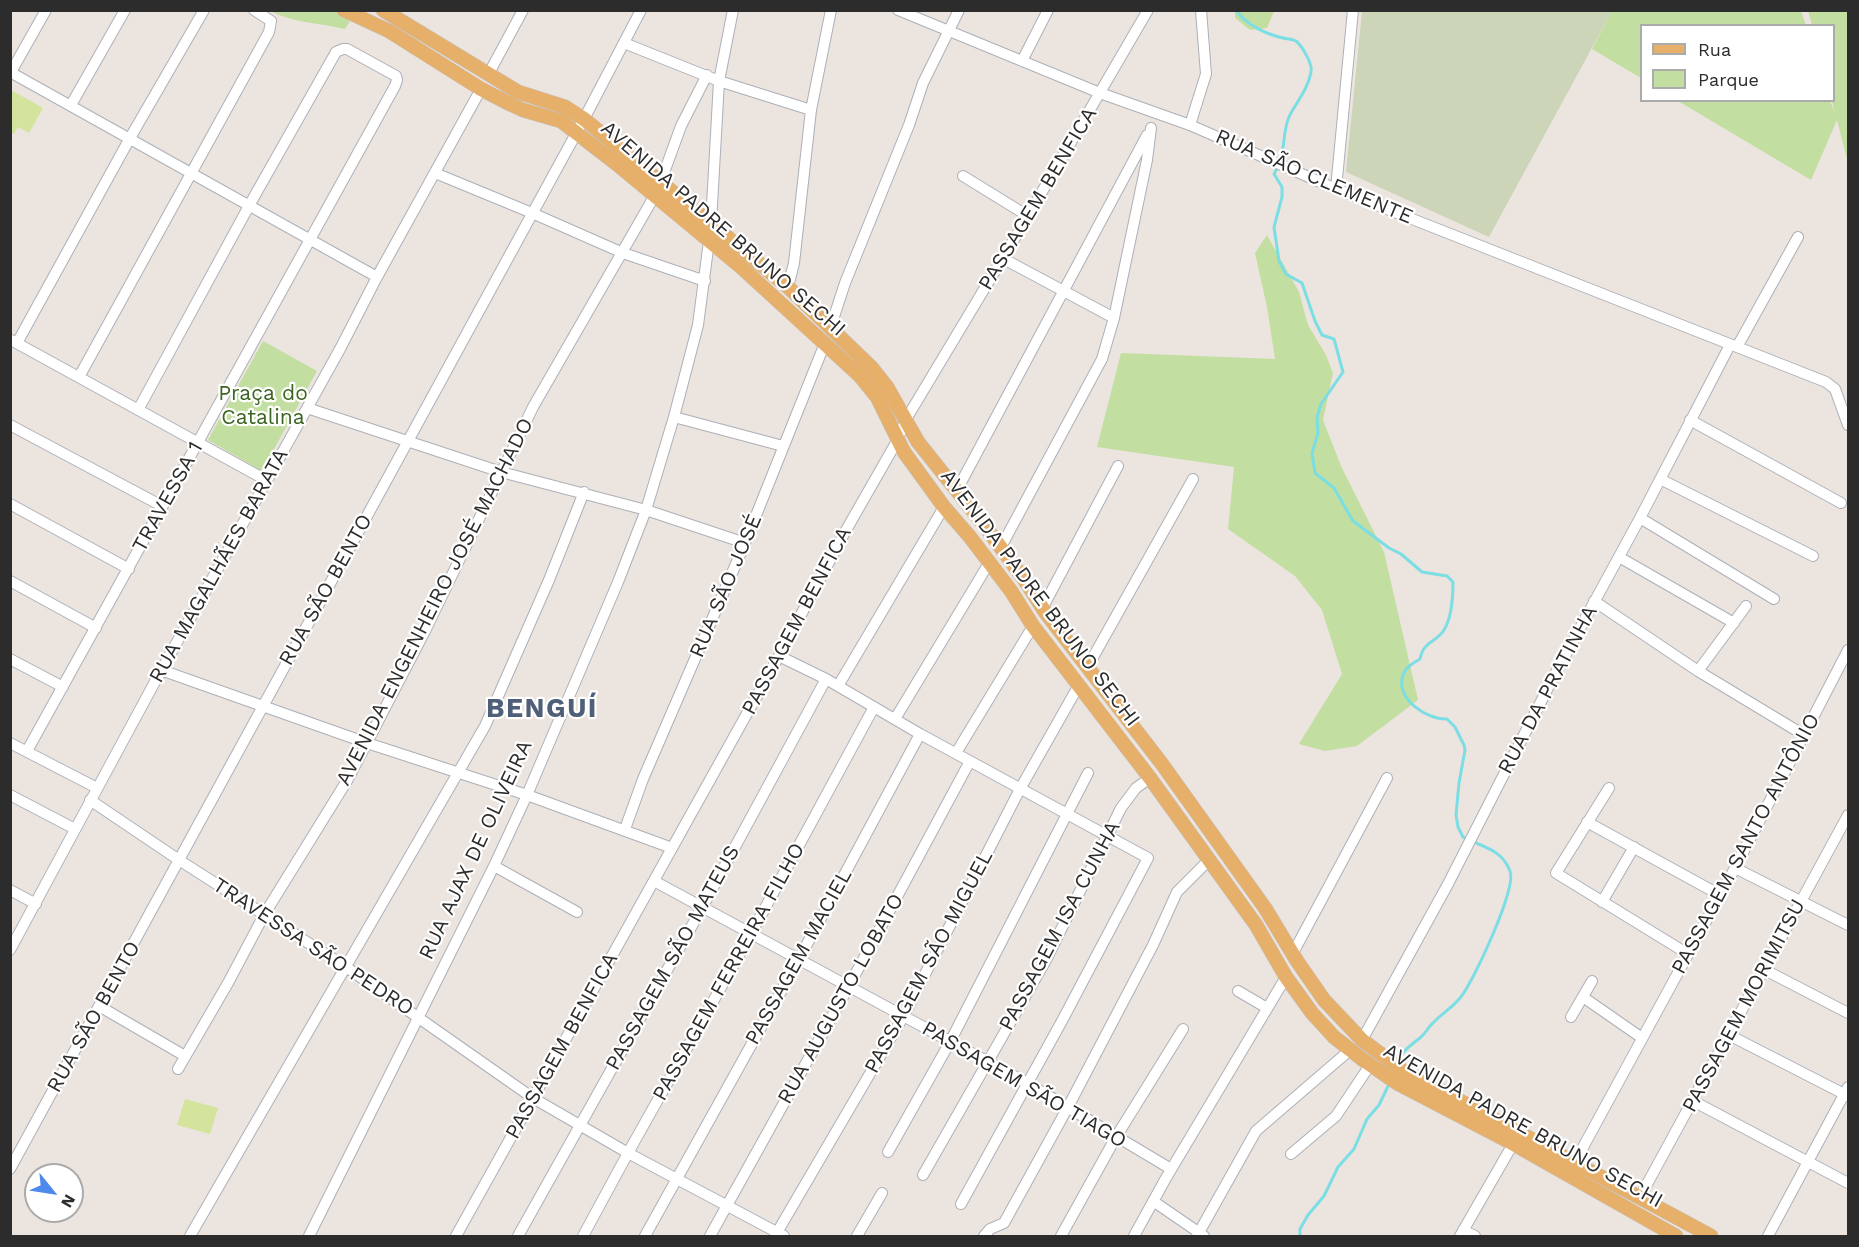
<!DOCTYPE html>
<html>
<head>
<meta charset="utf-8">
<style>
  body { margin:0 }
  #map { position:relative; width:1859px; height:1247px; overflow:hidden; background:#ece4df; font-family:"Work Sans",sans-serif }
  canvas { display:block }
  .frame { position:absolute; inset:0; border:12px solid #2c2c2c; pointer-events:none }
  .legend { position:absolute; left:1640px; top:24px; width:195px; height:78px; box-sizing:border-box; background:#fff; border:2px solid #ababab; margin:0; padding:8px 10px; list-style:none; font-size:18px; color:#2c2c2c }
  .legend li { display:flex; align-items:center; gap:12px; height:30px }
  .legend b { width:30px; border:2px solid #ababab }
  .north { position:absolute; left:24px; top:1163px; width:60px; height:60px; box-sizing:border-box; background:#fff; border:2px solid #ababab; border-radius:50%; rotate:120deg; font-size:16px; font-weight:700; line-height:24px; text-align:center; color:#2c2c2c }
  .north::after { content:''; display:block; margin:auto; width:21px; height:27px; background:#4d8aec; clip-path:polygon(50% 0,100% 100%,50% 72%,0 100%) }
</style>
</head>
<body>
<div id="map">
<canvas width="1859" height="1247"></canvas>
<div class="frame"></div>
<ul class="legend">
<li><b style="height:8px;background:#e6b06b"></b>Rua</li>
<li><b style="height:16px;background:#c2dea0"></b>Parque</li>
</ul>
<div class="north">N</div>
</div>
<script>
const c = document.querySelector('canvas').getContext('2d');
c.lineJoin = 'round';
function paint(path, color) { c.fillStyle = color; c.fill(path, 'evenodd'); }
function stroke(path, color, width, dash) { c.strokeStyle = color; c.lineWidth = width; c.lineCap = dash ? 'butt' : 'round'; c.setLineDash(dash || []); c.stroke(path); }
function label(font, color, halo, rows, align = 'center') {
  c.font = font + ' "Work Sans",sans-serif'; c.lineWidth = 4.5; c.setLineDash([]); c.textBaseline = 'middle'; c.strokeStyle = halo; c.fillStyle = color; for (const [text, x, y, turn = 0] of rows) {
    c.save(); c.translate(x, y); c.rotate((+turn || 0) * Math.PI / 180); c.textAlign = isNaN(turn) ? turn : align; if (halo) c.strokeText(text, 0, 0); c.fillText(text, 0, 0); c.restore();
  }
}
const green = new Path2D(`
  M349,10L355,13L345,29C319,23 294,23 270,11Z
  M1235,11V10L1274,11L1267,28L1250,30L1235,18Z
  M1612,11H1801L1806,25L1642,26L1641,78L1592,49Z
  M1808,11H1848V163L1837,120L1811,180L1678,101H1830L1835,113L1832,101L1834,100V26L1812,25Z
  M1267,235L1299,292L1308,325L1326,355L1333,373L1323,420L1341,466L1384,552L1418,700L1357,746L1325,751L1299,744L1342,674L1322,610L1295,576L1228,529L1234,467L1097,447L1121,353L1275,359L1267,307L1255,253Z
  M263,341L317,371L262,471L208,440Z`);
const cemetery = new Path2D(`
  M1362,11H1612L1489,237L1346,172Z`);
const pitch = new Path2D(`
  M11,90L43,108L29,133L18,127L14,134L11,132Z
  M185,1099L218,1108L210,1134L177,1125Z`);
const stream = new Path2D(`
  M1236,10C1246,25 1266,34 1283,38C1287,39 1292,39 1296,41C1302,46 1313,64 1311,72C1308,90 1296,102 1289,117C1281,136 1287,154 1274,174L1282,187V197L1274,227L1279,261L1286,274L1302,283L1315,321L1322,335L1334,339L1343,372L1321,404L1317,417L1318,433L1312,453L1315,473L1334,488L1353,521L1389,548L1401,554L1422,572L1447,576L1453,582C1453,596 1452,617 1444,630C1436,643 1424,640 1420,659C1413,663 1406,667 1403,675C1395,699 1427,720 1447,719L1455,727L1464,745L1465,750L1459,783L1456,815L1458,827L1463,837C1481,847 1501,848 1510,871C1517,888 1473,983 1460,998C1452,1008 1441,1014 1433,1023C1428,1027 1426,1033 1421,1037C1414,1043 1407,1047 1401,1055
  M1300,1236V1229L1308,1215L1324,1196L1338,1167L1354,1149L1367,1119L1379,1105L1390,1082`);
const minor = new Path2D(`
  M898,10L1100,93L1190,125L1336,189L1826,382L1835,389L1848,425
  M624,43L719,81L811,110
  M1022,61L1048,10
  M10,72L377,277
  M11,72L46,10
  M488,75L523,10
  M71,105L125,10
  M1190,125L1206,74L1201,10
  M435,173L532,213L623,253L705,281
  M963,176L1028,216
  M661,181L681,126L707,75
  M1336,189L1353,10
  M711,223L719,81L733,10
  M1002,258L1114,318
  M788,287L794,263L811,110L831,10
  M830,329L845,283L909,125L923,83L959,10
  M11,340L266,480
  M17,343L130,138L204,10
  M1737,347L1798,237
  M79,377L269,32L271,21L254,10
  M307,408L501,472L646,510L745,543
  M674,417L783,446
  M1690,420L1841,503
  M10,425L162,506
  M1660,479L1813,556
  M957,490L1147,135
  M10,504L129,569
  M1640,518L1774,599
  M1001,547L1102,359L1114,318L1147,160L1151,128
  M1619,557L1734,623
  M10,581L96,628
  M1594,601L1698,671L1804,735
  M1043,607L1118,466
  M779,656L826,679L920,734L1148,858L1063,1019L961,1204
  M10,659L63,687
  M1087,668L1193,479
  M161,670L367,743L527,795L672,848
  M1698,671L1746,606
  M838,686L944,507
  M895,719L989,563
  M10,743L97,788
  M27,751L395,86L397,80L396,76L347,49H343L336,52L250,204L138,410
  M956,753L1033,626
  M1609,788L1556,873L1688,954
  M10,795L75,829
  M90,800L179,860L346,967L533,1098L628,1153L784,1236
  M1587,822L1720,895
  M625,829L643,779L745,543L825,343
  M494,866L577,912
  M1735,868L1848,925
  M654,881L1027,1083L1171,1169
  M10,890L36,904
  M1602,902L1634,847
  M10,950L157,678L340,349L377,277L481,89
  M1293,953L1387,778
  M1765,970L1848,1013
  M1238,991L1267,1008
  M1583,997L1642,1038
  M99,1006L185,1056
  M1571,1017L1592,981
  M1729,1035L1848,1096
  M1362,1040L1448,884L1554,676L1640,518L1730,345
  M178,1069L228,983L264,915L348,779L425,631L533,407L655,195
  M1693,1101L1848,1183
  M888,1152L950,1042L1088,773
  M1291,1154L1336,1116L1370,1065
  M1575,1162L1735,868L1848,650
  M10,1169L584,119L641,10
  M923,1175L1046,960L1121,808L1136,788L1150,778
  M1640,1197L1848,815
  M1153,1201L1204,1236
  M1463,1230L1475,1236
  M190,1236L485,726L549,580L584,492
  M309,1236L494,866L527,795L618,582L646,510L674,417L698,325L709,241
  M456,1236L779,656L845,532L897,441L905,421L1028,216L1148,10
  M518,1236L703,906L826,679
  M583,1236L628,1153L752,932L874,707
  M645,1236L799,959L920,734
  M710,1236L849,986L970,761
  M775,1236L903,1017L1020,789L1079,685
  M857,1236L882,1193
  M984,1236L990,1229L1004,1223L1068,1107L1153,945L1177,892L1210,859
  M1061,1236L1116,1137L1183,1029
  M1134,1236L1166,1178L1286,977
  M1197,1236L1256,1131L1350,1050
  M1460,1236L1513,1144
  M1768,1236L1848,1087`);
const major = new Path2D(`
  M344,10L389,31L481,89L510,104L523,110L561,121L618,165L741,267L860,376L877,397L904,452L944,507L970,537L1011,591L1033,626L1150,778L1256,925L1286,977L1312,1013L1334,1037L1362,1059L1397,1083L1510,1142L1676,1236
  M383,10L518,92L565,107L584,119L788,287L872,368L887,387L918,442L985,526L1026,582L1045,612L1162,764L1265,908L1297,961L1324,1000L1362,1040L1401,1069L1711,1236`);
const streetNames = [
  ["RUA SÃO CLEMENTE",1314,177,23],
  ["PASSAGEM BENFICA",1038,199,-59],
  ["AVENIDA PADRE BRUNO SECHI",723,229,41],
  ["TRAVESSA 1",168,497,-61],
  ["RUA MAGALHÃES BARATA",219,566,-61],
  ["RUA SÃO JOSÉ",726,586,-67],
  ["RUA SÃO BENTO",326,590,-61],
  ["AVENIDA PADRE BRUNO SECHI",1040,598,53],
  ["AVENIDA ENGENHEIRO JOSÉ MACHADO",435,602,-63],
  ["PASSAGEM BENFICA",797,621,-62],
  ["RUA DA PRATINHA",1548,690,-62],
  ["PASSAGEM SANTO ANTÔNIO",1746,844,-62],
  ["RUA AJAX DE OLIVEIRA",476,850,-65],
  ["PASSAGEM ISA CUNHA",1060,926,-62],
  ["TRAVESSA SÃO PEDRO",313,947,33],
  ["PASSAGEM MACIEL",799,957,-61],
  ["PASSAGEM SÃO MATEUS",673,958,-61],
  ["PASSAGEM SÃO MIGUEL",929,962,-62],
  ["PASSAGEM FERREIRA FILHO",729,972,-61],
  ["RUA AUGUSTO LOBATO",841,999,-61],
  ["PASSAGEM MORIMITSU",1744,1006,-62],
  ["RUA SÃO BENTO",94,1017,-61],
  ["PASSAGEM BENFICA",562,1046,-61],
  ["PASSAGEM SÃO TIAGO",1024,1085,30],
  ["AVENIDA PADRE BRUNO SECHI",1523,1126,29]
];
const parkNames = [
  ["Praça do",263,394],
  ["Catalina",263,418]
];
const districtNames = [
  ["BENGUÍ",542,709]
];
paint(green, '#c2dea0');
paint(cemetery, '#ccd5b8');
paint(pitch, '#d4e49d');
stroke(stream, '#7bdee5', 3);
stroke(minor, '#acb0b7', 12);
stroke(major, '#c4c4c4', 15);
stroke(minor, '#fff', 10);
stroke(major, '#e6b06b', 14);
label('21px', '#2c2c2c', '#fff', streetNames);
label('21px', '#3c6421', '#fff', parkNames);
c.letterSpacing = '1.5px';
label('bold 27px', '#4f5f79', '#fff', districtNames);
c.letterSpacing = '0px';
</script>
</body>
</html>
